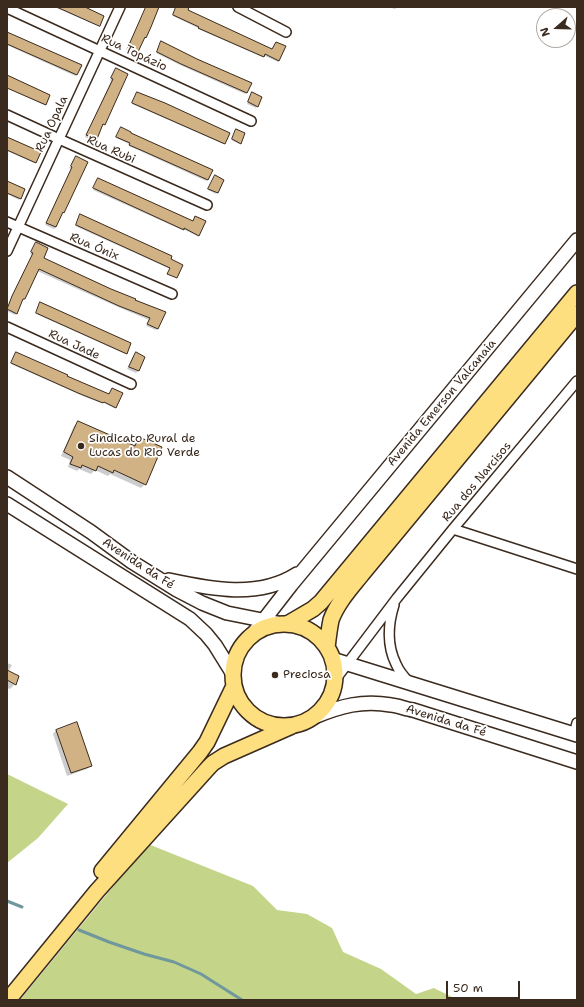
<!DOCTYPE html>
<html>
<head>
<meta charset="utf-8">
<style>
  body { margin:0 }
  #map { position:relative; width:584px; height:1007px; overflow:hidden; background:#fff; font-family:"Shantell Sans",sans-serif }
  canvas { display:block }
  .frame { position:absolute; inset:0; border:8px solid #3b2a1e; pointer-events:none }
  .north { position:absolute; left:536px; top:8px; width:40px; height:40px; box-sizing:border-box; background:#fff; border:1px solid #b1aaa5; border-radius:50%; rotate:250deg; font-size:11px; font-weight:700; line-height:16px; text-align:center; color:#3b2a1e }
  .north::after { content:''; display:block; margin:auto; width:14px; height:18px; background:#3b2a1e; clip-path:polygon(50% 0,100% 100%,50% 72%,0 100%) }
  .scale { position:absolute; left:446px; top:981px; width:74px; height:18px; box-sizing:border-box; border:2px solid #3b2a1e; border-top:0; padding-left:5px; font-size:12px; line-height:14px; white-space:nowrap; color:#3b2a1e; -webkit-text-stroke:3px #fff; paint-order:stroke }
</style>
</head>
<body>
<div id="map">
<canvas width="584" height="1007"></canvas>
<div class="frame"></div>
<div class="north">N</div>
<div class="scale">50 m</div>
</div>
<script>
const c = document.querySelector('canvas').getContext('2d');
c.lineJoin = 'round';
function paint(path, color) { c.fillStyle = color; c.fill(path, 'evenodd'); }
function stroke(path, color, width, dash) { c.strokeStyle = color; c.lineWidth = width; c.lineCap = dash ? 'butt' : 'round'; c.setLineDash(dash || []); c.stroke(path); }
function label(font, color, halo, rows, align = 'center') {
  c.font = font + ' "Shantell Sans",sans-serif'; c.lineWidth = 3.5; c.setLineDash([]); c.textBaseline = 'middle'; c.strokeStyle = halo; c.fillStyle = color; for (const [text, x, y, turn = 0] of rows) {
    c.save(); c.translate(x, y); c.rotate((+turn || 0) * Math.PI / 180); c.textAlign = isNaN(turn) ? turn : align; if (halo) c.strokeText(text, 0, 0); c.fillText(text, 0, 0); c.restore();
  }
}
const green = new Path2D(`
  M7,774L68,804L38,838L7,863Z
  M148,844L253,886L277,910L307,914L332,928L343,952L381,969L416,994L434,988L458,1000H20Z`);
const shadow = new Path2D(`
  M54,7H83L99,25L98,26Z
  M146,7H159L145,37L142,40L137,51L135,54L126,50Z
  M176,7H181L279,61L278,62L263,55L262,57L198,29V28L173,16Z
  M389,7H397L395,9Z
  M7,33L80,65L76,75L75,76L7,45Z
  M161,43L250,84L246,93L245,94L180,65L156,53Z
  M116,69L104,124L102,126L96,139L94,141L85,137L111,81L110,80L114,71Z
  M7,76L45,104L44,105L7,88Z
  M136,94L224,143L223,144L132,104Z
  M252,94L261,97L256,108L247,104Z
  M121,128L129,134L211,170L207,180L206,181L129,146V144L116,138Z
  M236,131L240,143L239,144L231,140Z
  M7,138L35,162L34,163L7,151Z
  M76,157L63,212L61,215L56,227L54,229L45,225L71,169L69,168L74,159Z
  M214,178L223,181L216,194L208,190Z
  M97,180L198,235L197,236L183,229L182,230L93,190Z
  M7,182L24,189L19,200L7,194Z
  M80,216L169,259L182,265L170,269L75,226Z
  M35,245L42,259L165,313L157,329L156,330L146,326L149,320L118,307L37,271L15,315L7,311V308L32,255L30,254Z
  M40,304L126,353L125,354L36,314Z
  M16,353L109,395L112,389L115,407L114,408L102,402L101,403L85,397L11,364Z
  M136,354L138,371L136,373L127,369L133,356Z
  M78,422L133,447L135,442L139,438L145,484L141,488L110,474L108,476L95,470L91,474L79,469L77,471L68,467L70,460L61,456L74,426Z
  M7,663L12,665L8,672L15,684L10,689L7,688Z
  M56,730L91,765L87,769L67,776L53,734Z`);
const stream = new Path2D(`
  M7,901L22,907
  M79,930L109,942L144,954L174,962L201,974L242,1000`);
const building = new Path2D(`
  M57,7H85L104,16L100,26Z
  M146,7H159L151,27L146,38L145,37L138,52L128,48Z
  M176,7H189L188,10L272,49L276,42L286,46L279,61L265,54L264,57L198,28L199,27L173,15Z
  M7,32L82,65L77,75L7,44Z
  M161,41L197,59L252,83L247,93L181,64L157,52Z
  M116,68L128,74L105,125L103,124L97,139L86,135L113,79L111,78Z
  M7,75L50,95L46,105L7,88Z
  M137,92L165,103L230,133L225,144L132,103Z
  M252,92L262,97L258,107L248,102Z
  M121,127L131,132V133L213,170L208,180L143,151L129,145L130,143L116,137Z
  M236,129L245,133L241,144L232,139Z
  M7,137L41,152L36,163L7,150Z
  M76,156L88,162L64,213L63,212L56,227L46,223L72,167L71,166Z
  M215,175L224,180L218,193L208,189Z
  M98,178L193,221L195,216L206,221L199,236L184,228V230L93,188Z
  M7,181L25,189L21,199L7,193Z
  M80,214L172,256L171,259L183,265L177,278L167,274L170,268L76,225Z
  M36,242L48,248L44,258L111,289L136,299L135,300L166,312L158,329L147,324L150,318L119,306L39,269L25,299H23L17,314L7,309L12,296L33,253L31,252Z
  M40,302L131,343L127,354L36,313Z
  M16,352L68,375L67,376L109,394L112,388L123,393L116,408L104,402L103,403L78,393L11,363Z
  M136,352L145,357L139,371L129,367Z
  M78,421L135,446L139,437L162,447L146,485L114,470L113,473L98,466L96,471L82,465L81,468L70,464L73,457L64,452Z
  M7,670L19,676L16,685L7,680Z
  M77,722L92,766L71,773L56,730Z`);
const street = new Path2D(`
  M238,7L286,32
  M7,8L251,121
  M7,115L59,139L207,205
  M7,222L172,294
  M7,251L120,7
  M7,327L131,384
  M453,529L577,569
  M394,605C388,624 387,646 396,664C399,671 404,677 409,682
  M335,680L397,598L453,529L577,381
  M574,734L577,723`);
const secondary = new Path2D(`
  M7,477L91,532L132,562L177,590L202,603L227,613L282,624
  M7,504L190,619L206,634L215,645L233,674
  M169,580C211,589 258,599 297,574
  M253,634L291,585L577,240
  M332,659L577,735
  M314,717C341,706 362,700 391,705C399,706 406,709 413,710L577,762`);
const primary = new Path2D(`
  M289,623L313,609L321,602L577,293
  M233 675a51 51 0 1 1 102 0a51 51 0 1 1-102 0Z
  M327,648C328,639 329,630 331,620C337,603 351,588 362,574L577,314
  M102,871L200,752L207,742L234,686
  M8,1000L97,891L209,767L213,763L224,756L292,726`);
const markers = [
  [81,446,4,"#3b2a1e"],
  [275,675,4,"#3b2a1e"]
];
const streetNames = [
  ["Rua Topázio",134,53,25],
  ["Rua Opala",52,124,-65],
  ["Rua Rubi",111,150,24],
  ["Rua Ónix",94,247,23],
  ["Rua Jade",74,345,25],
  ["Avenida Emerson Valcanaia",442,403,-50],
  ["Rua dos Narcisos",477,482,-50],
  ["Avenida da Fé",138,564,33],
  ["Avenida da Fé",446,721,17]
];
const poiNames = [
  ["Sindicato Rural de",89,439],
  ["Lucas do Rio Verde",89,453],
  ["Preciosa",283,675]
];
paint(green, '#c4d488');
paint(shadow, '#0003');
stroke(stream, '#6f979d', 3);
paint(building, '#d1b284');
stroke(building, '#3b2a1e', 1);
stroke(street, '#3b2a1e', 12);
stroke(secondary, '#3b2a1e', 16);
stroke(primary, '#3b2a1e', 18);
stroke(street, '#fff', 9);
stroke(secondary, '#fff', 13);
stroke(primary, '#fddf80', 15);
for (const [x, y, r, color] of markers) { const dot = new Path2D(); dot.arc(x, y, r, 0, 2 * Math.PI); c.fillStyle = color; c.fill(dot); stroke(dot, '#fff', 1.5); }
label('12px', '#3b2a1e', '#fff', streetNames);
label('12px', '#3b2a1e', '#fff', poiNames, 'left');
</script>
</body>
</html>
